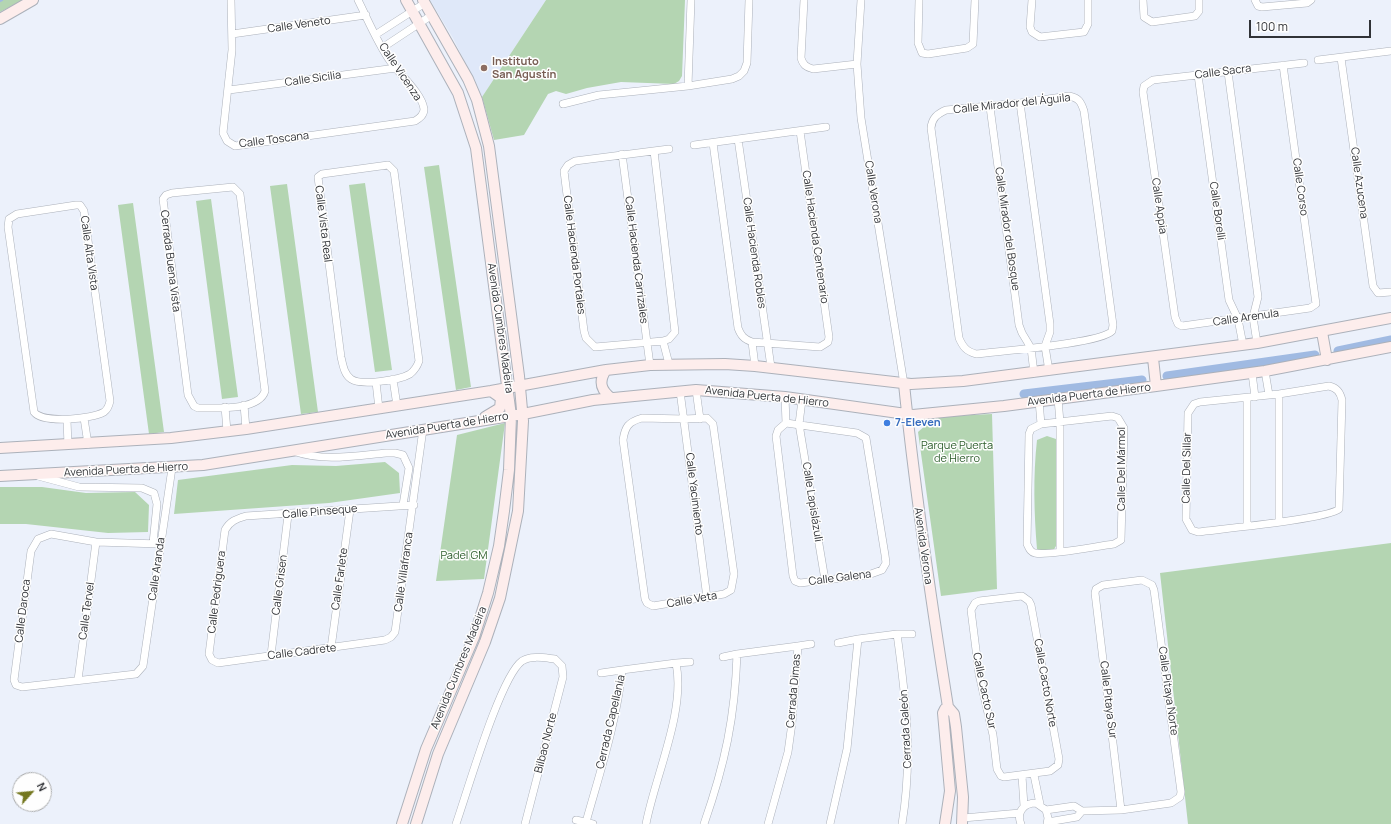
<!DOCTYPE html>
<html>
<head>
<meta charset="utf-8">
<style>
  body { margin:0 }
  #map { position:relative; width:1391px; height:824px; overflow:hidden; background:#ecf1fb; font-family:Manrope,sans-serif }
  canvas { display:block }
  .north { position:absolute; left:12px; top:772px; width:40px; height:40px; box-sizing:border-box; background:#fefefe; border:1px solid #acadae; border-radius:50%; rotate:63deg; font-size:11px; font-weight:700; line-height:16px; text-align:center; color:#313337 }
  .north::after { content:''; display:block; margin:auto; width:14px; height:18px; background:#74771f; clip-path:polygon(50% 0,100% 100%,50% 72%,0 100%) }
  .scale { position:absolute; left:1249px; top:20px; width:122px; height:18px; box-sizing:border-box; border:2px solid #313337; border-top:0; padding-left:5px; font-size:12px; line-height:14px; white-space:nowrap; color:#313337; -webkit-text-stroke:3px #fefefe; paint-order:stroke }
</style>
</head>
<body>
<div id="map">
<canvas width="1391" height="824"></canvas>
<div class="north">N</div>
<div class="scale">100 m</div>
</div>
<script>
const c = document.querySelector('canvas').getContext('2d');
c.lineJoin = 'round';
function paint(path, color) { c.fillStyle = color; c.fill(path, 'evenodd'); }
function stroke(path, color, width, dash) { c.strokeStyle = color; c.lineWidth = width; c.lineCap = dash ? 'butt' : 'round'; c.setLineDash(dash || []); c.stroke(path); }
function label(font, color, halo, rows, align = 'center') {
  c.font = font + ' Manrope,sans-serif'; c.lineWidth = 3; c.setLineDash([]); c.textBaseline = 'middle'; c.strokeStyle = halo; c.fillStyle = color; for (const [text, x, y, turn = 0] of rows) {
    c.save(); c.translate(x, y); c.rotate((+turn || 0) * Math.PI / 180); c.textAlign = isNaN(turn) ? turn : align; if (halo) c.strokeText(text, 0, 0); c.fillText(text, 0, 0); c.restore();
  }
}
const built = new Path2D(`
  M430,0H546L482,97L453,38Z`);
const green = new Path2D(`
  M0,0H23L0,12Z
  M546,0H685L682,76L679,81L674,84L621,82L587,88L566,94L556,91L548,94L524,135L494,140L482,97Z
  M439,165L471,387L456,390L424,167Z
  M365,183L392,370L375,372L349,185Z
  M287,184L318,412L301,414L270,186Z
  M211,199L238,397L222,399L196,201Z
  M133,203L164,432L149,434L118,205Z
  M992,414L997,589L941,596L918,432L927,424L929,417Z
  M505,423L484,579L436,581L457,435Z
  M1047,436L1056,439V546L1053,551L1042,553L1037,549C1034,513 1033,476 1037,440Z
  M385,462L399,473L400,493L329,503L174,514L178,480L292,465L336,466Z
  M0,487H42L86,493L135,492L149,505L148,532L108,533L26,524H0Z
  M1391,543V824H1188L1160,573Z`);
const stream = new Path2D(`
  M0,1L2,0`);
const canal = new Path2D(`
  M1338,351L1391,340
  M1167,376L1315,355
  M1024,394L1142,380`);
const street = new Path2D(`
  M231,0L232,50L223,133L227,141L235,146L415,121C420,118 424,115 424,109C422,93 399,74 390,61C377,42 368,20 358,0
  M804,0L801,58C803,65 806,67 813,69L857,64
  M861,0L857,64L861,118L904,384
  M919,0L918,43L922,53L928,54L967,48L973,44L975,0
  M1032,0L1030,27L1032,32L1040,37L1084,32L1088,24V0
  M1143,0L1144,17L1152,22L1195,16L1199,11V0
  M1255,0L1258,6L1262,7L1307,3L1311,0
  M232,34L366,15
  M375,35L425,3
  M382,48L432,15
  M1341,58L1373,286L1378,293L1391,292
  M1318,60L1391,51
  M1283,65L1316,304L1310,308L1182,326L1178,324L1175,317L1143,92L1144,86L1153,80L1304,63
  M1228,72L1258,297L1253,317L1257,343
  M1198,75L1229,300L1238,319L1243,345
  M688,86L691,0
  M229,90L396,68
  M1069,96C1079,98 1081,102 1084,111L1113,325L1112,331C1100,344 999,351 976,354C966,351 963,347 959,338L931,128C932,118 937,114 946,110L1020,103Z
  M1020,103L1050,324V332L1045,346L1049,371
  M563,104L599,95L688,86L732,79L739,76L744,71L747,63L749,0
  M990,107L1019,325L1022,333L1031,348L1034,373
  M738,139L771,367
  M713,143L738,328C741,336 744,339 752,342L820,347L828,342L829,337L800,131
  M694,145L826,127
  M654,151L675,332L669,339L663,341L595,347L586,338L584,331L564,171L568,165L575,161L669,149
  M622,154L650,365
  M388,165L394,171L419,361C417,367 415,370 410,374C400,380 361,386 351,379C344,374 343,365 341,357L318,177L322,174Z
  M233,187L240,194L265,391C259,411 216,408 198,408L194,406L188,395L163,199L166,195L172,193Z
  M76,205H80L84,211L110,401C109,406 108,409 104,412C92,419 43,424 34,412L8,227L9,219L17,214Z
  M663,341L669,364
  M752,342L755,366
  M1265,371L1269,395
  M1252,373L1255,397
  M393,379L397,406
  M376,382L379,409
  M1329,386C1337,388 1340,392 1342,400L1339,509C1328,519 1220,529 1198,532L1192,530L1186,519L1188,413L1194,404L1200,402L1279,394Z
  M696,390L700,419
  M680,391L707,598
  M1279,394V522
  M785,397L786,423
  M1247,398V525
  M1058,399L1060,422V551
  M802,400L799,424L825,580
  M1039,401L1041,424
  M244,405L246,429
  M225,407L227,431
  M1112,416L1118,418L1124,428L1121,540L1114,544C1097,546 1049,556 1035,553C1030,552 1029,548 1027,544L1029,434L1031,429L1041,424Z
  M84,418L88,444
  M642,418L684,419L707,418L713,424L734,574L731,590L724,594L653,606L647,603L645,599L623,440C625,427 628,422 642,418Z
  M67,420L68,445
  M786,423L857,433L866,438L885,555L886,563L882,570L868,575L800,583L795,581L793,576L776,436L778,430Z
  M293,451C324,462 354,456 386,453H395L403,455L409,468L403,505
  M38,476L79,487L142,488L154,493L157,504L153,543
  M414,505L246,516C236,519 230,521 225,530L209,654L212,660L218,663L385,640L391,637L395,632L423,429
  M160,544L96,542L51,534L38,539L31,551L14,680L16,685L22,687L136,674L143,666L172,468
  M1022,596L1029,601L1031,605L1059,759L1058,765L1050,771L1004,777L1001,776L997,769L993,735L979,674L971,610L975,603L979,601Z
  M897,634H912
  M838,643L858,639
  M798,646L811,644
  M331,648L350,510
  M271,655L288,515
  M723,657L737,654
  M676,663L690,662
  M601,673L622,670
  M78,680L96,542
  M1034,775L1040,804
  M1022,776L1024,806
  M1046,810L1074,806L1082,811L1121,810L1171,803L1180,797L1181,792L1154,590L1152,585L1142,580L1103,585L1096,589L1095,593L1121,810
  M963,818L1020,813
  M576,820L593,824
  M586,822C600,772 617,721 622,670L676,663C686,711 655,776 646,824
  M1048,822L1077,817L1082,811
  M456,824C467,793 500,677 522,661C531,655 545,658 555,659L562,666L563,677L525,824
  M704,824C725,764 735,717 737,654L798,646L792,723L788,752L768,824
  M830,824L847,749L858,639L897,634C906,699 913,758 902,824
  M1021,824C1016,812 1024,803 1036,803L1046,810L1048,818L1047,824`);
const secondary = new Path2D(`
  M0,19L33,0
  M1322,332L1327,360
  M1153,358L1156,386
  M606,370C598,382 601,390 611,398
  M904,384C915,492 931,600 948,707L954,714L956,727L963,797L962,824
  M485,417L500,408L501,398L491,391
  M0,448L171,438L246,429L491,391L606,370L650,365L725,364L755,366L911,384L963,381L1257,343L1391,318
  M0,476L203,465L523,414L593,400L696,390L785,397L913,415L1004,406L1156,386L1265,371L1391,347
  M402,824L426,749L474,637L488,593L499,546L504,511L509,470L511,416L476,148L458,93L406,0
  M416,824L438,754L485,642L500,598L518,511L523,421L519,376L489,146L477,100L468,79L423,0
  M945,824L950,791L943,713L945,709L948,707`);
const markers = [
  [484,68,4,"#8d6e63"],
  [887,423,4,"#3f7fe0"]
];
const streetNames = [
  ["Calle Veneto",299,25,-8],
  ["Calle Vicenza",400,72,56],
  ["Calle Sacra",1223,72,-7],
  ["Calle Sicilia",313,79,-8],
  ["Calle Mirador del Águila",1012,104,-6],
  ["Calle Toscana",274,140,-7],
  ["Calle Azucena",1359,183,82],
  ["Calle Corso",1300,187,82],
  ["Calle Verona",873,192,81],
  ["Calle Appia",1159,206,82],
  ["Calle Borelli",1217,211,82],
  ["Calle Vista Real",323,224,83],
  ["Calle Mirador del Bosque",1007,229,82],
  ["Calle Hacienda Centenario",815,237,82],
  ["Calle Alta Vista",89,253,82],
  ["Calle Hacienda Robles",754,253,82],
  ["Calle Hacienda Portales",574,255,83],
  ["Calle Hacienda Carrizales",636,260,83],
  ["Cerrada Buena Vista",170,261,83],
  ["Calle Arenula",1246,318,-8],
  ["Avenida Cumbres Madeira",500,328,82],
  ["Avenida Puerta de Hierro",1089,395,-7],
  ["Avenida Puerta de Hierro",767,397,6],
  ["Avenida Puerta de Hierro",447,426,-9],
  ["Calle Del Sillar",1187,468,-89],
  ["Calle Del Mármol",1122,469,-90],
  ["Avenida Puerta de Hierro",126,470,-3],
  ["Calle Yacimiento",694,494,83],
  ["Calle Lapislázuli",812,502,81],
  ["Calle Pinseque",320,512,-5],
  ["Avenida Verona",923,546,82],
  ["Calle Aranda",157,569,-82],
  ["Calle Villafranca",404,572,-82],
  ["Calle Galena",840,578,-7],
  ["Calle Farlete",340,579,-82],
  ["Calle Grisen",280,585,-83],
  ["Calle Pedriguera",217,592,-83],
  ["Calle Veta",692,600,-10],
  ["Calle Daroca",23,611,-83],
  ["Calle Tervel",87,611,-82],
  ["Calle Cadrete",302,652,-7],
  ["Avenida Cumbres Madeira",459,668,-68],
  ["Calle Cacto Norte",1045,683,80],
  ["Cerrada Dimas",794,691,-85],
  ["Calle Cacto Sur",984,691,78],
  ["Calle Pitaya Norte",1168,691,82],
  ["Calle Pitaya Sur",1108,700,83],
  ["Cerrada Capellania",611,722,-77],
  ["Cerrada Galeón",906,729,-93],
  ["Bilbao Norte",546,743,-76]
];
const educationNames = [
  ["Instituto",492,62],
  ["San Agustín",492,75]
];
const shopNames = [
  ["7-Eleven",895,423]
];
const parkNames = [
  ["Parque Puerta",957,446],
  ["de Hierro",957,459],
  ["Padel GM",464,556]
];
paint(built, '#dfe8f9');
paint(green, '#b4d5b2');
stroke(stream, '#a0bae2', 2.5);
stroke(canal, '#a0bae2', 9);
stroke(street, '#acb1ba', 8);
stroke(secondary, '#acb1ba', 12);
stroke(street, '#fff', 7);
stroke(secondary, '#fdedec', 10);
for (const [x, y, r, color] of markers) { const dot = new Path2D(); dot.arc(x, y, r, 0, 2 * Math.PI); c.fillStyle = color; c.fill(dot); stroke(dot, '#fefefe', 1.5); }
label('11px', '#313337', '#fefefe', streetNames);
label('bold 11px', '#785e54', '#fefefe', educationNames, 'left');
label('bold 11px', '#366cbe', '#fefefe', shopNames, 'left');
label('11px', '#2c5d2b', '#fefefe', parkNames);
</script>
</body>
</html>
